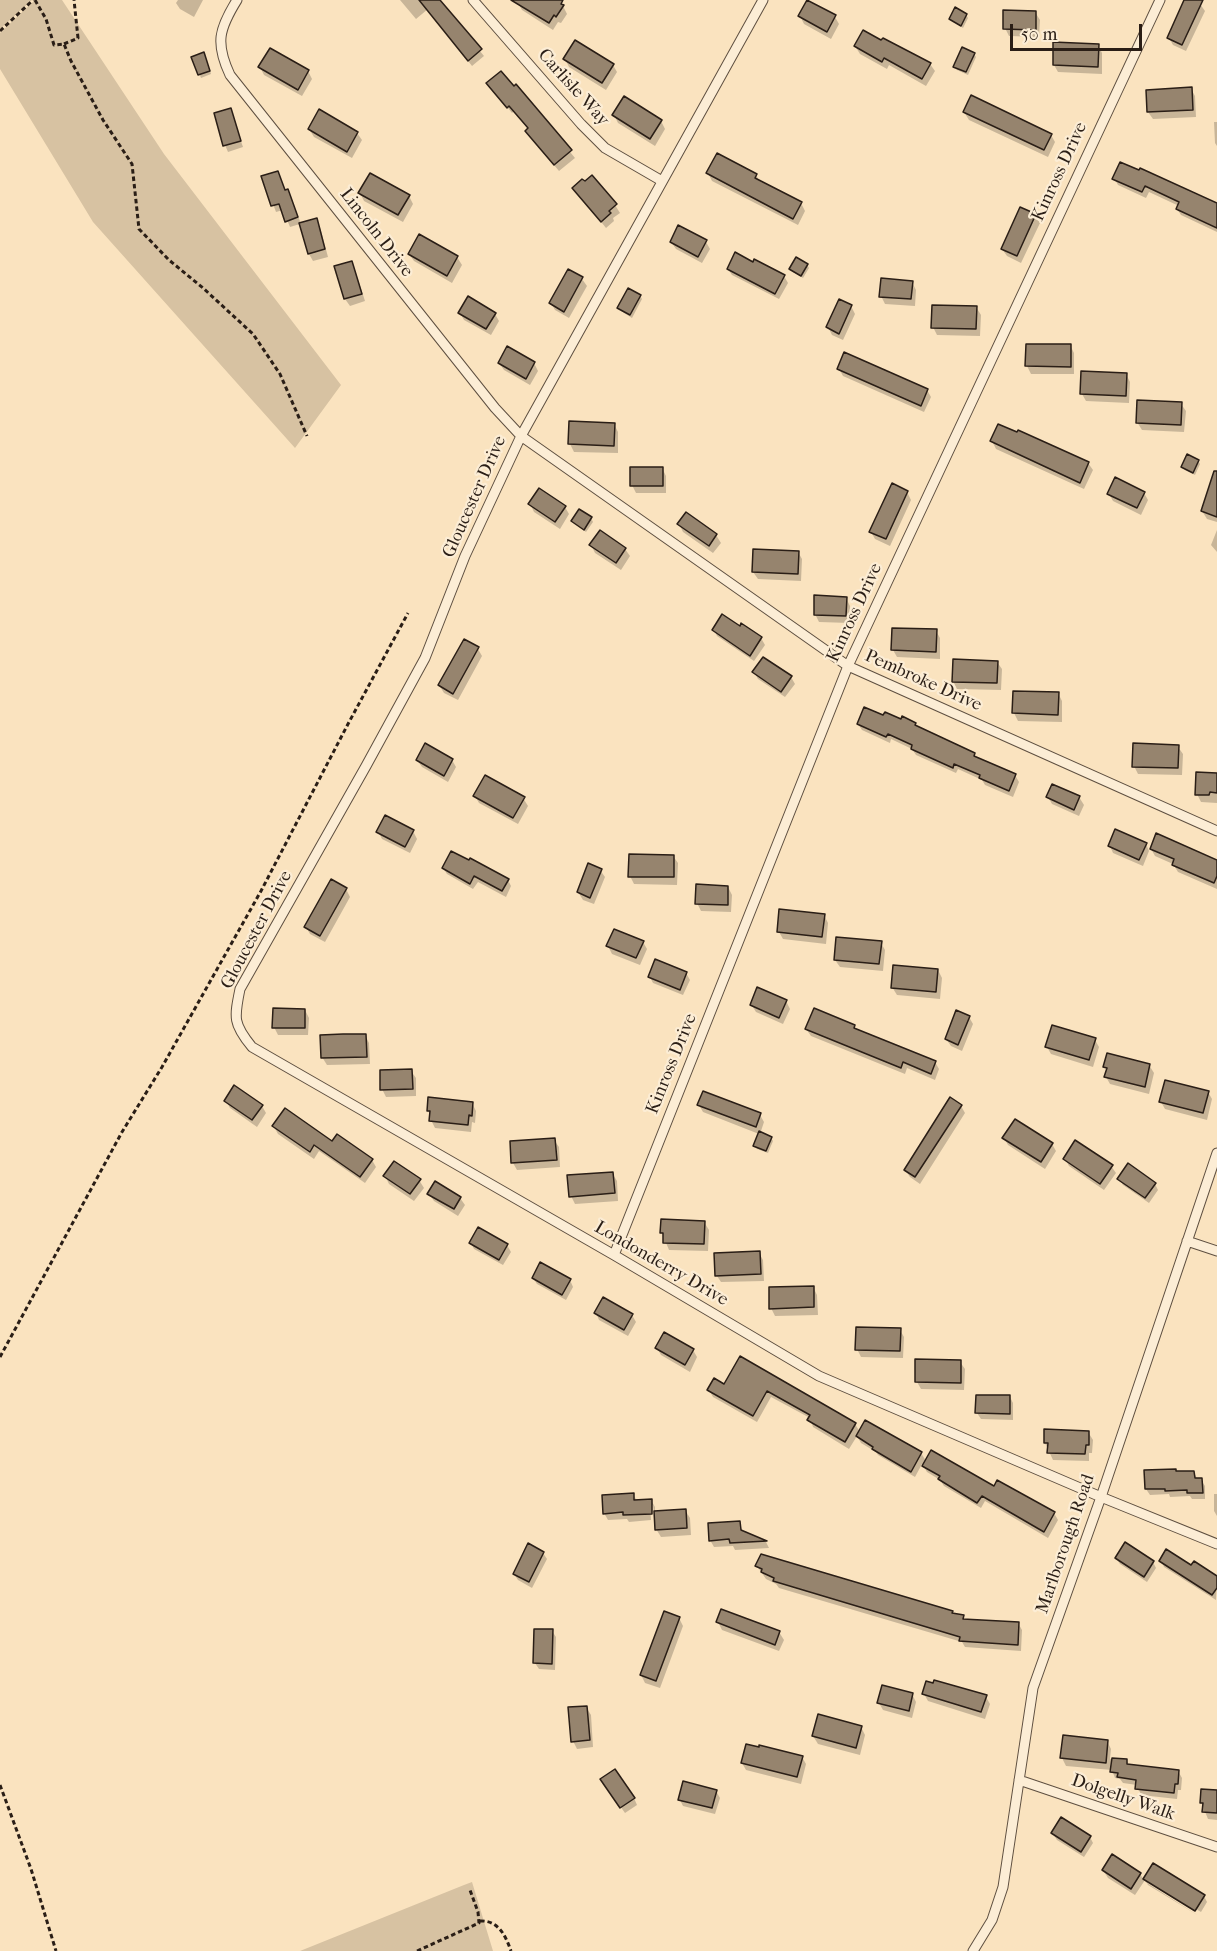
<!DOCTYPE html>
<html>
<head>
<meta charset="utf-8">
<style>
  body { margin:0 }
  #map { position:relative; width:1217px; height:1951px; overflow:hidden; background:#fae3bf; font-family:"IM FELL French Canon",serif }
  canvas { display:block }
  .scale { position:absolute; left:1010px; top:24px; width:132px; height:27px; box-sizing:border-box; border:3px solid #2a1e16; border-top:0; padding-left:8px; font-size:18px; line-height:21px; white-space:nowrap; color:#2a1e16; -webkit-text-stroke:4px #fcedd5; paint-order:stroke }
</style>
</head>
<body>
<div id="map">
<canvas width="1217" height="1951"></canvas>
<div class="scale">50 m</div>
</div>
<script>
const c = document.querySelector('canvas').getContext('2d');
c.lineJoin = 'round';
function paint(path, color) { c.fillStyle = color; c.fill(path, 'evenodd'); }
function stroke(path, color, width, dash) { c.strokeStyle = color; c.lineWidth = width; c.lineCap = dash ? 'butt' : 'round'; c.setLineDash(dash || []); c.stroke(path); }
function label(font, color, halo, rows, align = 'center') {
  c.font = font + ' "IM FELL French Canon",serif'; c.lineWidth = 4.5; c.setLineDash([]); c.textBaseline = 'middle'; c.strokeStyle = halo; c.fillStyle = color; for (const [text, x, y, turn = 0] of rows) {
    c.save(); c.translate(x, y); c.rotate((+turn || 0) * Math.PI / 180); c.textAlign = isNaN(turn) ? turn : align; if (halo) c.strokeText(text, 0, 0); c.fillText(text, 0, 0); c.restore();
  }
}
const green = new Path2D(`
  M0,0H32L0,29Z
  M35,0H62L164,154L341,385L295,448L93,222L0,69V33Z
  M472,1882L493,1951H300L464,1885Z`);
const shadow = new Path2D(`
  M178,0H203L194,17L180,9L176,3Z
  M400,0H438L484,56L472,66L428,9L416,19Z
  M520,0H552L563,6L567,14L561,23L558,22L553,30L522,10L518,3Z
  M1186,0H1193L1200,4L1205,11L1186,51L1173,45L1169,38Z
  M1035,12L1040,20L1039,37L1009,36L1005,28Z
  M966,15L968,18L963,28L950,19Z
  M800,16L835,17L839,24L831,39L804,24Z
  M1098,45L1102,53V74L1058,72L1054,65Z
  M855,46L930,64L935,71L926,86L889,65L887,69L860,54Z
  M974,54L976,57L968,75L957,70L955,67Z
  M205,57L211,74L201,78L193,58Z
  M565,59L613,65L617,72L606,90L569,67Z
  M260,67L308,71L312,79L302,96L264,75Z
  M488,83L514,88L516,86L575,158L559,171L531,138L529,130L514,111L512,113Z
  M1191,89L1195,96L1196,117L1153,119L1148,112Z
  M230,110L243,147L228,152L225,145Z
  M964,112L1051,135L1055,142L1048,157L969,120Z
  M614,115L661,121L665,129L655,146L618,123Z
  M1214,122H1217V146L1215,143Z
  M309,129L357,133L362,140L352,158L314,137Z
  M1121,164L1217,205V232L1181,215L1177,209L1179,206L1149,192L1146,198L1118,185L1114,178Z
  M278,172L285,191H288L291,197L301,224L316,220L320,227L328,257L313,261L309,254L300,224L290,227L283,210L276,212L263,177Z
  M708,173L756,175L760,182L801,203L805,211L798,225L712,181Z
  M574,188L615,205L620,213L613,218L614,221L606,228Z
  M360,193L409,196L413,204L403,222L364,201Z
  M1021,209L1035,216L1040,223L1021,263L1007,256L1002,249Z
  M419,236L457,257L462,265L452,283L414,261L409,254Z
  M671,242H706L710,249L702,263L676,249Z
  M351,262L355,270L365,301L350,306L345,299Z
  M807,265L809,268L803,278L793,272L791,269Z
  M728,269L784,276L788,283L779,299L732,275Z
  M569,271L582,279L587,286L569,318L555,310L551,303Z
  M912,282L916,290L915,306L885,304L881,296Z
  M640,296L642,299L632,318L621,311L619,308Z
  M851,306L855,314L843,340L832,335L828,327Z
  M976,307L981,315L980,336L937,335L933,327Z
  M460,313L495,314L499,321L491,335L464,320Z
  M1027,345H1070L1074,353V374H1031L1027,366Z
  M499,363H534L538,371L530,385L504,370Z
  M839,369L927,390L931,397L924,412L843,376Z
  M1126,374L1130,382L1129,403L1086,401L1082,394Z
  M1181,404L1186,411L1184,432L1142,430L1137,422Z
  M614,424L618,432V453L574,452L570,444Z
  M1018,434L1088,463L1093,470L1084,489L996,449L992,441Z
  M1198,461L1200,464L1195,475L1185,470L1183,467Z
  M662,468L666,476V493H636L632,485Z
  M907,492L911,500L890,546L875,539L871,532Z
  M1144,493L1148,500L1141,515L1113,501L1109,494Z
  M1217,493V522L1207,519L1202,511Z
  M530,504L565,507L569,514L560,529L534,512Z
  M686,514L716,535L721,543L713,553L683,532L679,524Z
  M591,518L593,522L586,532L573,521Z
  M1217,530V552L1211,545Z
  M591,545L625,549L630,556L621,570L595,553Z
  M798,552L802,559L801,581L758,579L753,572Z
  M846,598L850,606V623L819,622L815,614Z
  M714,630L761,638L765,645L754,661L717,636Z
  M936,631L940,638V659L897,657L893,650Z
  M464,641L478,649L482,656L458,700L444,693L439,685Z
  M997,662L1002,669L1001,690L957,689L953,681Z
  M754,672L791,677L795,684L785,697L758,679Z
  M1058,693L1062,701V722L1018,721L1014,713Z
  M884,717L915,724L918,728L974,754L977,759L1015,775L1019,782L1013,797L985,785L982,780L958,769L956,773L916,755L912,749L891,739L890,743L862,730L858,724Z
  M1178,747L1183,754L1182,775L1138,774L1134,766Z
  M417,760H452L456,767L448,782L422,767Z
  M1217,774V803L1201,802L1197,794Z
  M475,796L523,798L528,806L518,824L479,803Z
  M1048,797H1079L1084,805L1079,816L1052,804Z
  M378,831H413L417,839L410,853L382,839Z
  M1146,844L1149,851L1143,866L1113,853L1110,846Z
  M1151,849L1217,860V889L1178,872L1173,864L1155,856Z
  M673,856L678,863L677,885L634,884L630,876Z
  M443,868L508,880L511,886L506,897L478,882L473,889L447,874Z
  M600,870L605,877L594,904L583,900L578,892Z
  M728,887L732,895L731,912L701,911L697,903Z
  M346,889L350,897L325,942L310,934L306,927Z
  M824,915L828,923L826,944L783,939L779,932Z
  M643,942L647,949L640,965L612,954L608,946Z
  M881,943L885,950L883,971L840,967L835,960Z
  M938,970L942,978L940,999L897,995L892,987Z
  M686,973L690,980L683,995L653,983L650,977Z
  M786,1001L790,1009L783,1024L756,1012L751,1004Z
  M305,1010L309,1018L308,1035H278L274,1027Z
  M969,1017L973,1024L962,1051L951,1046L946,1039Z
  M854,1027L857,1030L935,1062L939,1069L935,1080L907,1068L905,1074L811,1036L806,1029Z
  M365,1035L369,1043L370,1064L327,1065L322,1057Z
  M1095,1040L1099,1047L1093,1067L1051,1054L1047,1047Z
  M1149,1065L1154,1073L1149,1094L1110,1084L1106,1077L1107,1071L1105,1067Z
  M411,1071L416,1078V1096L386,1097L382,1089Z
  M1208,1092L1212,1099L1207,1120L1165,1109L1161,1102Z
  M226,1101L262,1106L266,1113L257,1127L230,1108Z
  M472,1103L476,1111L475,1123L472,1122L471,1132L435,1128L431,1120V1116L428,1111Z
  M699,1105L760,1115L764,1122L760,1134L771,1138L773,1141L768,1153L757,1149L755,1146L759,1134L703,1112Z
  M961,1106L965,1113L920,1184L910,1177L905,1170Z
  M274,1127L333,1143L372,1160L376,1167L365,1183L319,1151L314,1159L278,1134Z
  M1004,1138L1052,1144L1056,1151L1045,1169L1008,1145Z
  M554,1140L559,1147L560,1167L517,1170L513,1163Z
  M1065,1159L1111,1166L1116,1173L1104,1190L1069,1166Z
  M612,1173L617,1181L618,1201L575,1204L571,1196Z
  M385,1176L419,1180L424,1188L414,1201L389,1184Z
  M1119,1179L1155,1184L1158,1190L1149,1203L1123,1185Z
  M429,1194L460,1198L465,1205L458,1216L434,1201Z
  M662,1221L704,1222L709,1230L708,1251L669,1250L662,1233Z
  M471,1243L507,1245L511,1252L503,1265L474,1249Z
  M759,1253L763,1260L764,1281L721,1282L717,1276Z
  M533,1278L570,1280L573,1287L566,1300L537,1284Z
  M813,1287L817,1295L818,1315L775,1316L771,1308Z
  M596,1313L632,1315L636,1322L628,1336L599,1320Z
  M900,1330L904,1337L903,1358L861,1357L857,1349Z
  M657,1348L693,1350L697,1357L690,1372L661,1355Z
  M740,1358L855,1424L860,1432L921,1453L926,1461L1054,1513L1058,1520L1048,1538L985,1501L981,1508L944,1486L940,1480L927,1472L922,1464L915,1477L878,1455L876,1452L861,1443L857,1436L849,1449L813,1427L810,1418L771,1397L757,1422L713,1397L709,1390L724,1386Z
  M960,1362L965,1369L964,1390L921,1389L917,1382Z
  M1010,1397L1013,1403V1420L981,1419L977,1413Z
  M1088,1432L1093,1440L1092,1453H1089V1461L1053,1460L1045,1443Z
  M1145,1472L1194,1473L1198,1480H1201L1205,1486V1499H1192L1190,1496L1170,1497L1169,1494L1150,1495L1146,1489Z
  M633,1494L637,1501L651,1500L655,1507V1512L685,1510L690,1518L691,1535L661,1537L656,1529L653,1505H650L651,1520L629,1522L627,1519L608,1520L604,1513Z
  M1214,1494H1217V1516L1214,1511Z
  M739,1522L743,1532L766,1542L769,1548L735,1550L733,1546L714,1547L710,1540Z
  M543,1553L547,1559L532,1588L518,1580L514,1574Z
  M1116,1558L1153,1562L1156,1568L1147,1582L1120,1564Z
  M1161,1561L1191,1567L1217,1578L1216,1600L1164,1567Z
  M757,1566L952,1612L953,1615L963,1617L965,1621L1018,1623L1022,1630L1021,1651L965,1647L962,1642L779,1588L776,1584L766,1579Z
  M679,1618L683,1626L660,1688L645,1683L641,1675Z
  M718,1622L779,1632L784,1640L779,1651L722,1630Z
  M552,1631L556,1637L555,1670L539,1669L535,1663Z
  M935,1685L986,1697L990,1704L985,1719L928,1701L924,1694Z
  M912,1694L916,1702L912,1718L883,1710L879,1703Z
  M586,1707L591,1715L593,1747L577,1749L573,1741Z
  M861,1727L865,1735L860,1755L818,1744L813,1736Z
  M1107,1741L1111,1749L1110,1759L1127,1761L1130,1766L1178,1771L1182,1778L1181,1790H1178L1177,1799L1141,1795L1137,1785L1123,1783L1120,1779L1115,1778L1112,1770L1066,1766L1062,1758Z
  M802,1757L806,1764L801,1784L746,1770L742,1763Z
  M606,1786L634,1798L637,1805L625,1813Z
  M716,1791L720,1798L715,1814L683,1806L680,1800Z
  M1217,1792V1820L1208,1819L1201,1802Z
  M1053,1834L1090,1837L1093,1843L1084,1857L1057,1840Z
  M1153,1865L1204,1896L1207,1902L1201,1912L1147,1880V1883L1199,1916L1148,1885L1145,1880L1135,1895L1108,1878L1103,1870L1140,1874L1144,1880Z`);
const building = new Path2D(`
  M419,0H440L482,49L468,61Z
  M511,0H563L561,4L564,5L556,17L554,15L549,23Z
  M807,0L836,15L827,32L798,16Z
  M1184,0H1203L1182,45L1167,38Z
  M955,7L967,14L961,26L949,19Z
  M1003,10L1036,11V30L1003,29Z
  M863,30L881,40L883,38L931,63L922,79L884,58L882,62L854,46Z
  M575,40L614,64L602,83L563,59Z
  M1053,42L1099,44L1098,67L1053,65Z
  M962,47L975,53L966,72L953,67Z
  M270,48L309,70L298,90L258,67Z
  M204,52L210,71L198,75L191,57Z
  M501,71L514,86L516,84L572,150L554,165L525,131L528,128L509,106L507,108L486,83Z
  M1192,87L1193,110L1147,112L1146,90Z
  M971,95L1052,134L1044,150L963,112Z
  M624,96L662,120L650,139L612,115Z
  M231,108L241,141L223,146L214,113Z
  M319,109L358,132L347,152L308,129Z
  M717,153L757,174L755,178L802,202L793,219L706,173Z
  M1120,162L1139,170L1140,168L1217,203V228L1176,209L1179,202L1145,186L1142,192L1112,179Z
  M278,171L285,190L288,189L298,217L285,222L279,204L271,206L261,176Z
  M370,173L410,195L398,215L358,193Z
  M592,175L617,204L609,211L611,213L601,222L572,188L582,179L585,181Z
  M1020,207L1036,214L1017,256L1001,249Z
  M317,218L325,249L308,254L299,223Z
  M678,225L707,240L698,257L670,242Z
  M419,234L458,256L447,276L408,254Z
  M735,252L753,262L754,259L785,275L775,294L727,269Z
  M796,257L808,264L801,276L789,269Z
  M352,261L362,294L344,299L334,266Z
  M568,269L583,277L564,312L549,303Z
  M881,278L913,281L911,299L879,297Z
  M628,288L641,295L630,315L617,308Z
  M468,296L496,313L486,329L458,313Z
  M839,299L852,305L839,334L826,327Z
  M932,305L977,306L976,329L931,328Z
  M1026,344H1071V367L1025,366Z
  M507,346L535,362L526,379L498,363Z
  M844,352L928,389L921,406L837,369Z
  M1081,371L1127,373L1126,396L1080,394Z
  M1137,400L1182,402L1181,425L1136,423Z
  M569,421L615,423L614,446L568,444Z
  M998,424L1017,432L1018,430L1089,462L1080,483L990,441Z
  M1187,454L1199,460L1193,473L1181,467Z
  M630,467H663V486H630Z
  M1214,471H1217V517L1201,511Z
  M1115,477L1145,492L1137,508L1107,494Z
  M892,483L908,491L886,539L869,532Z
  M539,488L566,506L555,522L528,504Z
  M579,509L592,517L584,530L571,521Z
  M686,512L717,534L709,546L677,524Z
  M600,530L626,548L616,563L589,545Z
  M753,549L799,551L798,574L752,572Z
  M814,595L847,597L846,616L814,615Z
  M722,614L740,626L741,623L762,637L750,656L712,630Z
  M892,628L937,629L936,652L891,650Z
  M464,639L479,647L453,694L438,685Z
  M763,657L792,676L781,692L752,672Z
  M953,659L998,661L997,683L952,682Z
  M1013,691L1059,692L1058,715L1012,713Z
  M864,707L883,715L885,712L901,719L902,716L916,723L915,725L975,753L974,756L1016,774L1009,791L979,778L980,775L954,764L953,768L911,749L912,745L888,734L886,737L857,724Z
  M425,743L453,759L444,776L416,760Z
  M1133,743L1179,745L1178,768L1132,767Z
  M1196,772L1217,773V793L1210,792L1209,795H1195Z
  M485,775L525,797L513,818L473,796Z
  M1052,784L1080,796L1074,810L1046,797Z
  M385,815L414,830L405,847L376,832Z
  M1115,829L1147,843L1139,860L1108,846Z
  M1156,833L1217,860V876L1214,883L1172,865L1174,859L1150,849Z
  M451,851L469,860L470,858L509,879L502,891L474,876L470,884L442,868Z
  M629,854L674,855V877H628Z
  M588,863L602,869L590,898L577,892Z
  M331,879L347,888L320,936L304,927Z
  M696,884L728,886V905L695,904Z
  M779,909L825,914L822,937L777,932Z
  M614,929L644,941L636,958L606,946Z
  M836,937L882,941L879,964L834,960Z
  M655,959L687,972L680,990L648,977Z
  M893,965L938,969L936,992L891,988Z
  M757,987L787,1000L779,1018L750,1005Z
  M273,1008L305,1009V1028H272Z
  M814,1008L855,1025L854,1028L936,1061L931,1074L903,1062L901,1068L805,1029Z
  M956,1010L970,1016L958,1045L945,1039Z
  M1052,1025L1096,1038L1089,1060L1045,1047Z
  M343,1034H366L367,1057L321,1058L320,1035Z
  M1107,1053L1150,1064L1145,1087L1104,1077L1107,1068L1103,1067Z
  M412,1069L413,1089L380,1090V1070Z
  M1165,1080L1209,1091L1203,1113L1159,1102Z
  M234,1085L263,1105L252,1120L224,1101Z
  M703,1091L761,1113L756,1127L697,1105Z
  M428,1097L473,1102L472,1116L469,1115L468,1125L429,1121L430,1111H427Z
  M950,1097L962,1105L915,1177L904,1170Z
  M285,1108L332,1141L337,1134L373,1159L360,1177L314,1145L310,1152L272,1126Z
  M1015,1119L1053,1143L1041,1162L1002,1138Z
  M759,1131L772,1137L766,1151L753,1146Z
  M555,1138L557,1160L511,1163L510,1141Z
  M1075,1140L1113,1165L1100,1184L1063,1159Z
  M394,1161L421,1179L410,1194L383,1176Z
  M1128,1163L1156,1183L1145,1198L1117,1179Z
  M613,1172L615,1193L569,1197L567,1175Z
  M435,1181L461,1197L454,1209L427,1194Z
  M661,1219L705,1221L704,1244L663,1243V1233H660Z
  M478,1227L508,1244L499,1260L469,1243Z
  M760,1251L761,1274L715,1276L714,1253Z
  M540,1262L571,1279L562,1295L532,1278Z
  M814,1286V1307L769,1309V1287Z
  M603,1297L633,1314L624,1330L594,1313Z
  M856,1327L901,1328L900,1351L855,1350Z
  M664,1332L694,1349L685,1365L655,1348Z
  M740,1356L856,1423L845,1442L807,1420L810,1415L767,1391L753,1416L707,1390L714,1378L724,1384Z
  M915,1359L961,1360V1383L915,1382Z
  M976,1395H1010V1414L975,1413Z
  M865,1420L922,1452L911,1472L872,1449L873,1447L856,1436Z
  M1044,1429L1089,1431V1445H1086L1085,1454L1047,1453L1048,1443H1044Z
  M931,1450L994,1486L997,1480L1055,1512L1044,1532L982,1496L977,1503L938,1479L940,1476L922,1466Z
  M1176,1469V1471H1194L1195,1478H1202L1203,1493H1187V1490L1165,1491V1489H1145L1144,1470Z
  M634,1493V1500L652,1499V1514L623,1515V1512L603,1514L602,1495Z
  M686,1509L687,1528L655,1530L654,1511Z
  M740,1521L741,1530L767,1541L730,1543L729,1539L709,1541L708,1523Z
  M1125,1542L1154,1561L1144,1577L1115,1558Z
  M528,1543L544,1552L529,1582L513,1574Z
  M1166,1549L1191,1565L1194,1561L1217,1576V1588L1212,1595L1159,1561Z
  M761,1554L953,1611L952,1613L964,1615L963,1619L1019,1622L1018,1645L959,1641L960,1637L773,1581L774,1578L761,1572L762,1569L755,1566Z
  M721,1609L780,1631L775,1645L716,1622Z
  M664,1611L680,1617L656,1681L640,1675Z
  M534,1629H553L552,1664L533,1663Z
  M934,1680L987,1695L981,1712L922,1694L926,1681L933,1683Z
  M882,1685L913,1693L909,1711L877,1703Z
  M587,1706L590,1740L571,1742L568,1707Z
  M818,1714L862,1726L856,1748L812,1736Z
  M1063,1735L1108,1740L1106,1763L1060,1758Z
  M746,1744L759,1747V1745L803,1756L797,1777L741,1763Z
  M1112,1758L1127,1759V1764L1179,1770L1178,1784H1175L1174,1793L1135,1789L1136,1780L1117,1777L1118,1773L1110,1772Z
  M615,1769L635,1798L620,1808L600,1779Z
  M683,1781L717,1790L712,1808L678,1800Z
  M1201,1789L1217,1790V1813L1202,1812L1203,1803H1200Z
  M1061,1817L1091,1836L1081,1852L1051,1833Z
  M1112,1854L1141,1873L1131,1889L1102,1870Z
  M1153,1863L1205,1895L1195,1911L1143,1879Z`);
const path = new Path2D(`
  M35,0L46,19L54,45L64,44L71,61L103,120L132,164L139,229L169,260L203,288L253,334L280,374L307,436
  M0,31L33,0
  M64,44L78,38L74,0
  M0,1357L122,1132L162,1067L261,891L348,724L408,613
  M0,1785L31,1869L56,1951
  M480,1921C499,1920 506,1937 511,1951
  M417,1951L479,1923L478,1912L470,1890`);
const lane = new Path2D(`
  M237,0C219,29 215,43 230,75L495,408L521,436L848,666L1217,831
  M473,0L581,124L605,148L662,181
  M763,0L521,436L465,556L425,658L366,766L240,989C234,1018 233,1024 252,1047L614,1255L819,1376L1101,1497L1217,1544
  M1187,1241L1217,1251
  M614,1255L848,666L1160,0
  M1019,1780L1217,1847
  M973,1951L992,1920L1003,1887L1033,1688L1101,1497L1217,1153`);
const streetNames = [
  ["Carlisle Way",573,88,48],
  ["Kinross Drive",1060,172,-65],
  ["Lincoln Drive",376,233,52],
  ["Gloucester Drive",475,497,-66],
  ["Kinross Drive",855,613,-65],
  ["Pembroke Drive",923,681,24],
  ["Gloucester Drive",257,930,-62],
  ["Kinross Drive",672,1064,-68],
  ["Londonderry Drive",661,1264,30],
  ["Marlborough Road",1066,1544,-71],
  ["Dolgelly Walk",1123,1798,19]
];
paint(green, '#d7c2a2');
paint(shadow, '#0003');
paint(building, '#96846e');
stroke(building, '#2a1e16', 1.5);
stroke(lane, '#5e4f40', 11);
stroke(path, '#2a1e16', 3, [4.5, 3]);
stroke(lane, '#fcedd5', 9);
label('18px', '#2a1e16', '#fcedd5', streetNames);
</script>
</body>
</html>
